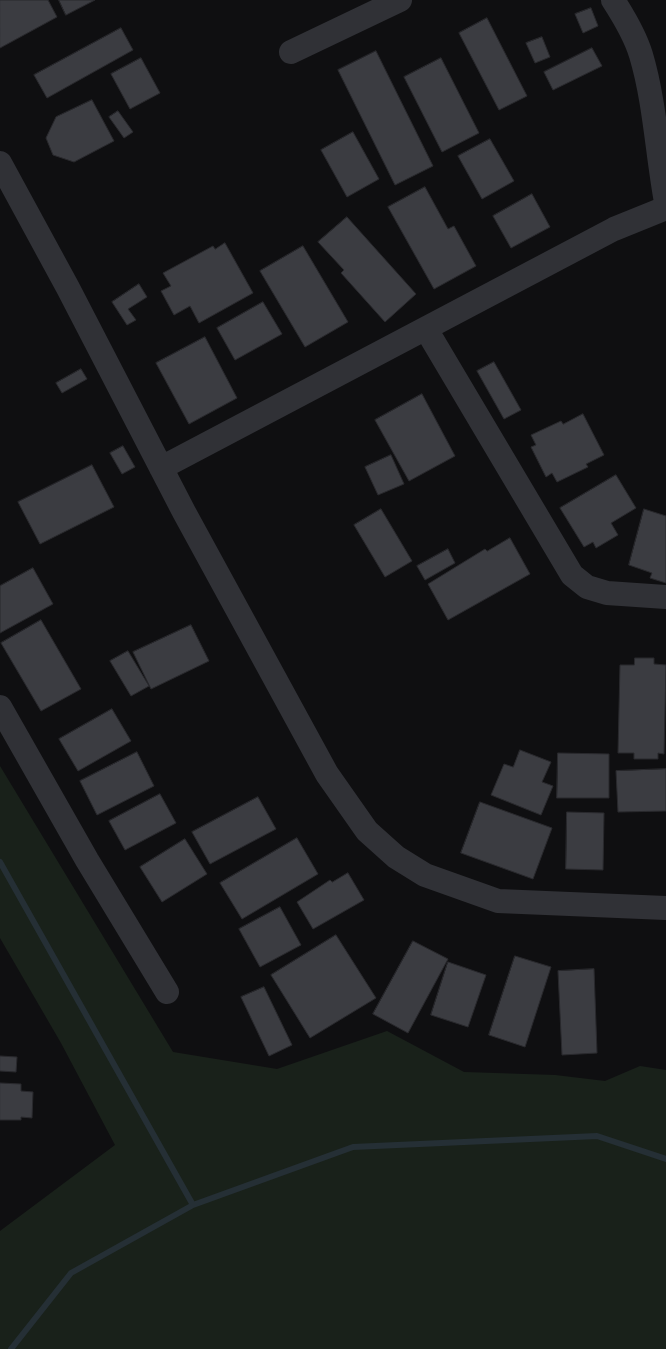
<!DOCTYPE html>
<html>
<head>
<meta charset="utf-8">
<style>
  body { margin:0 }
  canvas { display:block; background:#0f0f11 }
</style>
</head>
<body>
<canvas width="666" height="1349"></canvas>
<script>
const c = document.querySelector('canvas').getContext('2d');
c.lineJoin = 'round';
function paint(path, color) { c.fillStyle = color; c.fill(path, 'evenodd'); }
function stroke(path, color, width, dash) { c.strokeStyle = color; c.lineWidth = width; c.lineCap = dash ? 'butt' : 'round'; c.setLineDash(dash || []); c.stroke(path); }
const green = new Path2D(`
  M0,766L173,1052L277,1069L387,1031L464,1072L555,1075L605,1081L640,1066L666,1070V1349H0V1231L115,1145L61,1043L0,938Z`);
const stream = new Path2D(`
  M0,862L193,1205
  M11,1349L71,1273L193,1205L353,1147L597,1136L666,1159`);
const building = new Path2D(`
  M0,0H48L57,17L0,48Z
  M59,0H95L66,15Z
  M591,8L598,26L583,33L575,14Z
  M487,18L527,96L499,110L459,33Z
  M121,28L133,50L47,98L34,75Z
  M542,37L550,57L535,63L526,43Z
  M592,48L602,66L553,90L544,72Z
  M376,51L433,166L395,185L338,70Z
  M141,58L160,93L130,109L111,74Z
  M441,58L479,133L442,152L404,77Z
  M92,100L114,141L74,162L53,155L46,138L56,117Z
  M118,111L133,132L124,138L109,117Z
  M353,132L379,179L347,197L321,150Z
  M490,139L514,181L482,199L458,156Z
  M425,187L448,229L454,226L476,266L434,289L388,207Z
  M532,194L550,227L511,248L493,216Z
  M347,217L416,294L385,322L341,273L344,270L318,242Z
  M225,243L253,293L199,323L190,306L174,315L161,291L171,286L163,273L213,246L215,249Z
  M303,246L348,322L305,347L260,271Z
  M139,284L147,297L128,309L136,320L127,325L112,302Z
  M263,302L282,334L235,360L217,328Z
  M205,337L237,398L189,424L156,363Z
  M494,362L521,410L504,419L477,371Z
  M81,369L87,379L62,393L56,383Z
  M422,394L455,456L409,481L375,420Z
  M583,414L604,455L586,464L588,467L557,482L552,473L546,477L531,447L536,445L531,435L561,421L563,424Z
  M123,446L135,467L122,474L110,453Z
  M391,455L404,484L378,495L365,467Z
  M92,465L114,507L40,544L18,502Z
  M616,475L636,508L611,523L618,535L596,548L593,542L584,547L560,508Z
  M381,509L412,561L385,577L354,525Z
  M644,509L666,516V583L650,578L652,573L629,565Z
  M510,538L530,574L448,620L428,584L485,549L487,551Z
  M448,549L455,563L425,580L417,566Z
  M33,568L53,604L0,633V586Z
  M41,620L81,689L41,711L1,643Z
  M191,625L209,661L151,689L133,652Z
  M128,651L149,686L131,696L110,661Z
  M635,658H654V664L666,665L664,754L658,753V759H634V753H618L620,665H634Z
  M112,709L131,741L78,771L59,739Z
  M520,750L551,762L542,782L553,786L541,815L491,795L504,764L513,767Z
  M137,752L154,786L97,815L80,781Z
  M558,753L609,754V798H557Z
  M666,769V811L618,812L616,771Z
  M160,794L176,823L125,850L109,821Z
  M258,797L276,829L210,864L192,832Z
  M480,802L552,828L533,879L461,853Z
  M567,812L604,813L603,870L566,869Z
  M297,838L318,874L242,919L220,883Z
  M185,839L207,874L162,902L140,867Z
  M348,873L364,900L313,929L297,902L330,880L332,882Z
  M280,907L301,945L260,967L239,929Z
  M336,935L376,998L310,1038L271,975Z
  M413,941L448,959L408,1033L373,1014Z
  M515,956L551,967L525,1047L489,1035Z
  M448,962L486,975L468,1027L431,1015Z
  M594,969L597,1053L562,1055L558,971Z
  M264,987L292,1045L269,1056L241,997Z
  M0,1056L17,1057L16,1072L0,1071Z
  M0,1083L21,1084V1091L33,1092L32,1118L21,1117V1120H0Z`);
const minor = new Path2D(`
  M613,0C624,17 635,35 641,55C655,102 657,153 666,202
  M291,52L400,0
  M0,163L68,288L184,512L327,774L367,831L396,857L425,875L498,901L666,908
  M426,329L572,575L587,587L607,593L666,597
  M161,468L614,229L666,208
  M0,707L87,860L167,992`);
paint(green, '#19211a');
stroke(stream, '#252f35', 6);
paint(building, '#3b3c41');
stroke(building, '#29292d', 1);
stroke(minor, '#303136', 24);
</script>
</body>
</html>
